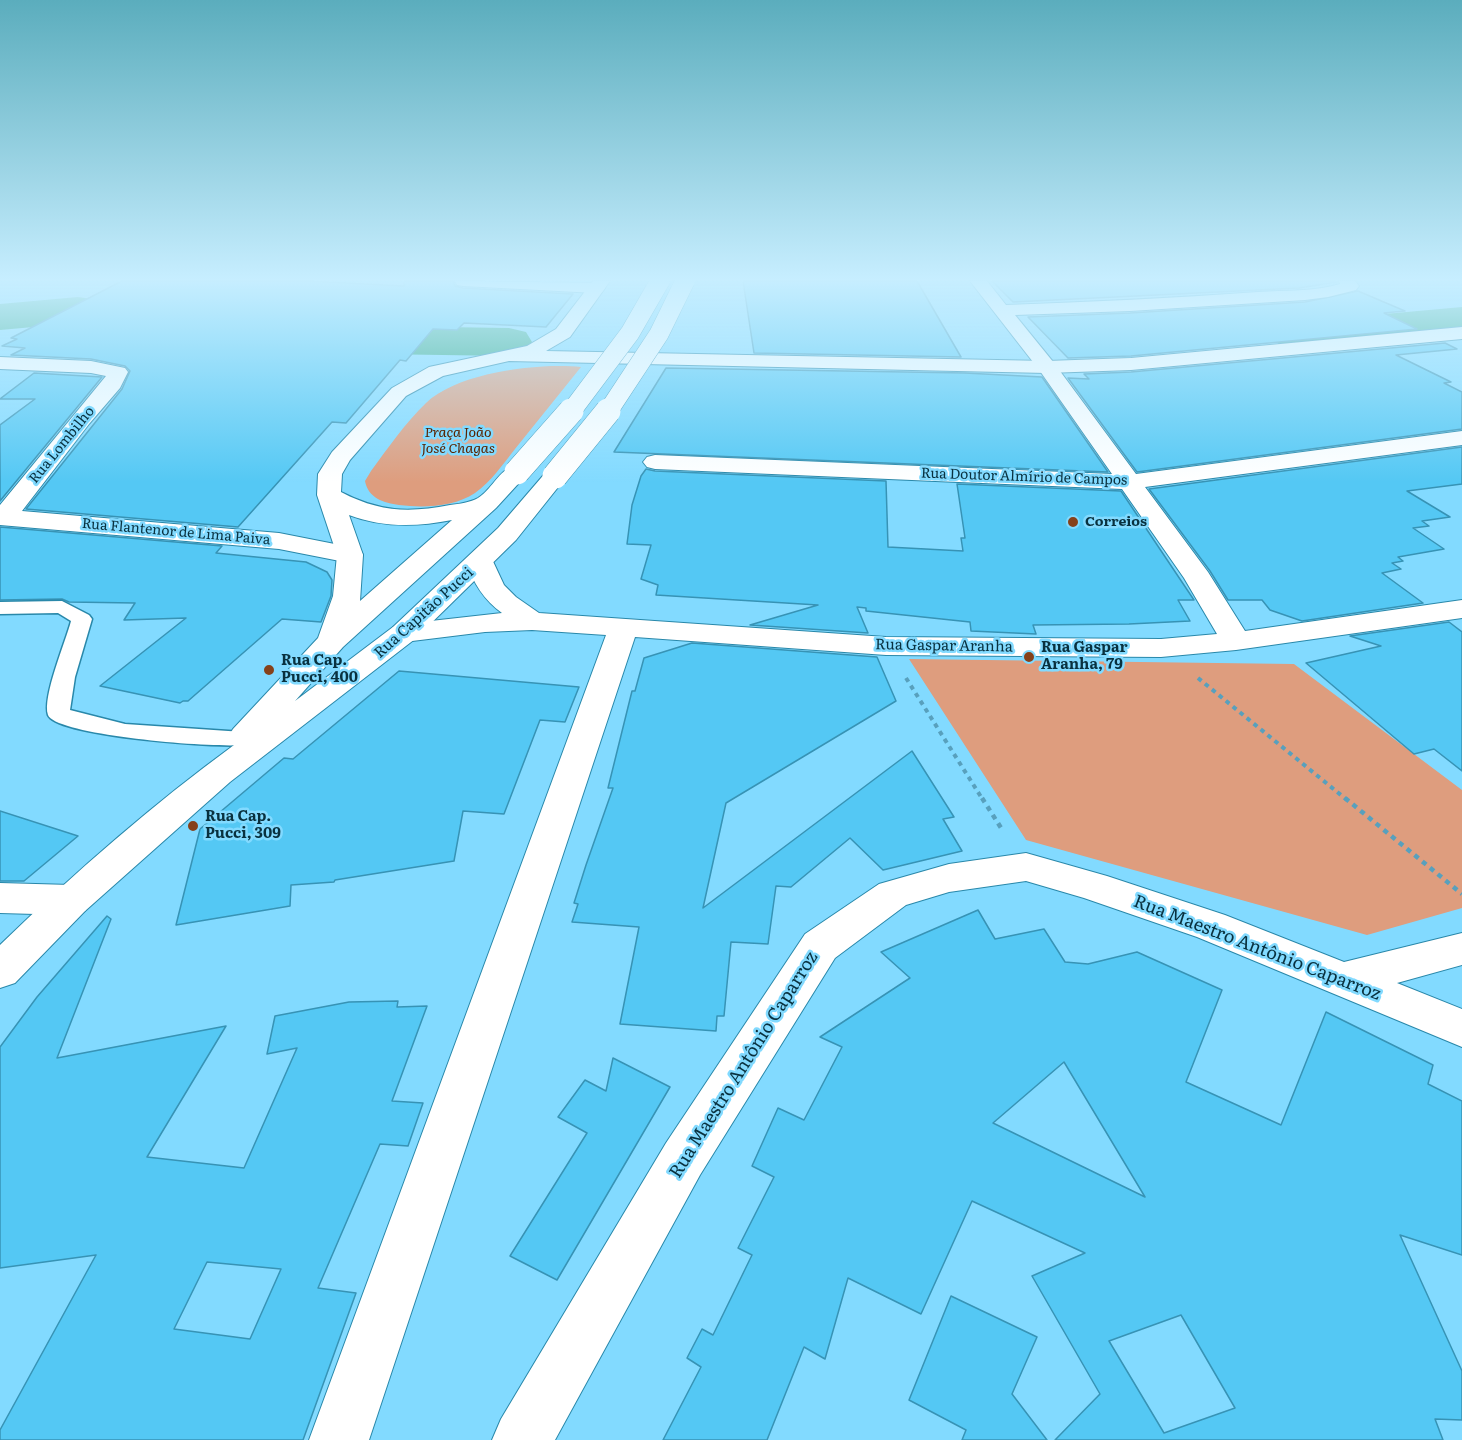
<!DOCTYPE html>
<html>
<head>
<meta charset="utf-8">
<style>
  body { margin:0 }
  canvas { display:block; background:#82daff }
</style>
</head>
<body>
<canvas width="1462" height="1440"></canvas>
<script>
const c = document.querySelector('canvas').getContext('2d');
c.lineJoin = 'round';
function paint(path, color) { c.fillStyle = color; c.fill(path, 'evenodd'); }
function stroke(path, color, width, dash) { c.strokeStyle = color; c.lineWidth = width; c.lineCap = dash ? 'butt' : 'round'; c.setLineDash(dash || []); c.stroke(path); }
function label(font, color, halo, rows, align = 'center') {
  c.font = font + ' Literata,serif'; c.lineWidth = 5; c.setLineDash([]); c.textBaseline = 'middle'; c.strokeStyle = halo; c.fillStyle = color; for (const [text, x, y, turn = 0] of rows) {
    c.save(); c.translate(x, y); c.rotate((+turn || 0) * Math.PI / 180); c.textAlign = isNaN(turn) ? turn : align; if (halo) c.strokeText(text, 0, 0); c.fillText(text, 0, 0); c.restore();
  }
}
const green = new Path2D(`
  M581,367C559,394 537,422 515,449C503,464 491,482 475,493C454,507 424,508 399,505C384,503 368,498 365,481L371,471C388,448 406,422 426,403C459,372 538,363 581,367Z
  M909,659L1294,664L1462,790V908L1367,935L1026,840Z`);
const river = new Path2D(`
  M78,297L161,309L181,327L188,337L181,347L165,351L149,347L131,330L78,323L0,330V304Z
  M1462,307V333L1296,350L1280,346L1273,336L1280,326L1296,322Z
  M310,325L509,328L526,332L532,342L526,352L509,356L310,353L294,349L287,339L294,329Z`);
const building = new Path2D(`
  M122,281H311L404,286V281H453L455,286L463,288L573,294L546,327L464,323L457,330L433,329L406,361L400,360L346,423L332,422L238,527L26,509L122,389L130,371L125,366L91,359L11,355L25,348L2,346L17,339L11,338Z
  M743,281H917L961,357L754,353Z
  M992,281H1336L1337,282L1299,288L1013,302Z
  M1358,291L1405,311L1384,313L1417,329L1131,356L1068,358L1028,317L1130,313L1305,302Z
  M1445,343L1457,349L1396,355L1451,382L1444,383L1462,392V429L1137,472L1068,378L1089,379L1084,374L1131,372Z
  M666,368L965,373L1042,377L1108,472L614,452Z
  M34,373L102,377L0,501V425L35,399H0Z
  M1462,447V484L1407,491L1450,517L1422,521L1429,526L1413,528L1444,549L1398,557L1403,561L1392,563L1401,569L1382,573L1423,603L1302,621L1270,610L1262,600H1228L1210,571L1149,489Z
  M646,469L655,471L886,481L888,547L963,551L961,538H965L957,484L1121,491L1194,600H1178L1190,621L1129,624L1033,625L1036,634L971,631L970,622L866,611V608L857,607L868,633L750,625L818,605L656,595L658,585L641,579L651,545L627,544L632,505L641,476Z
  M0,527L222,546L216,553L306,562L327,572L332,580L331,596L321,622L282,619L188,701H183L180,703L100,686L186,618L124,620L135,603L69,602L62,599L0,600Z
  M1449,622L1462,632V771L1434,749L1414,754L1306,663L1381,646L1350,636Z
  M692,643L877,657L896,701L726,803L703,908L912,751L954,817L943,819L962,851L883,870L850,838L791,887L776,886L768,944L731,942L724,1016H717L716,1031L620,1024L639,927L572,922L578,904L574,903L586,865L613,788H608L632,691H635L644,658Z
  M399,671L579,687L565,722L540,720L504,814L463,811L454,861L335,880L334,882L291,885L290,906L176,925L200,829L284,758L293,759Z
  M0,811L78,836L24,881H0Z
  M978,910L995,939L1044,929L1065,962L1088,964L1137,952L1222,990L1186,1082L1281,1125L1326,1012L1433,1065L1428,1084L1462,1101V1255L1400,1235L1462,1371V1420L1435,1419L1443,1440H1055L1100,1394L1032,1276L1085,1253L972,1201L921,1314L848,1278L825,1359L804,1347L767,1440H663L701,1367L687,1358L702,1329L713,1335L752,1255L738,1248L774,1177L752,1166L778,1108L804,1120L842,1047L820,1037L910,978L881,952ZM1064,1062L1145,1197L993,1123ZM1181,1315L1235,1408L1164,1433L1109,1341Z
  M107,916L111,919L57,1058L226,1026L147,1157L244,1168L297,1048L267,1054L275,1016L349,1002L398,1001L397,1007L427,1006L392,1101L423,1103L408,1146L380,1144L318,1288L356,1293L303,1440H0V1430L96,1255L0,1268V1047L37,997ZM207,1262L281,1269L250,1339L174,1329Z
  M613,1058L670,1087L557,1280L510,1256L587,1133L558,1117L585,1080L606,1091Z
  M951,1296L1037,1337L1012,1394L1047,1440H962L966,1430L909,1400Z`);
const pathFar1 = new Path2D(`
  M906,678L983,800
  M1198,678L1347,800`);
const path = new Path2D(`
  M982,798L1003,831
  M1345,798L1462,894`);
const lane = new Path2D(`
  M62,601L89,615L92,619L75,677L70,710L125,724L243,732L251,734L254,739L251,744C228,750 56,736 48,715C42,697 66,641 71,621L58,613L0,614V602Z`);
const street = new Path2D(`
  M970,281H987L1006,305C1090,302 1174,298 1258,292C1285,290 1314,292 1340,284L1339,281H1355L1359,286L1356,290L1328,297L1305,300L1130,311L1015,315L1054,363L1136,474L1462,431V445L1145,487L1208,572L1245,631L1462,600V618L1236,650L1161,657L886,655L635,637L369,1440H309L606,635L532,630L485,632L404,642L393,639L389,633L393,627L404,624L502,613C484,600 473,583 466,561L470,555L480,553L490,555L504,585L516,597L539,613L886,637L1161,639L1217,634L1184,578L1122,489L655,469L647,467L643,462L647,457L655,455L1112,474L1040,371Z
  M0,357L91,361L125,368L128,372L120,388L89,424L22,511L279,533L360,549L363,555L360,561L350,563L279,549L0,525V505L106,376L91,373L0,369Z
  M1026,853L1107,876L1225,915L1344,962L1462,933V965L1397,983L1462,1009V1047L1197,937L1084,898L1026,881L949,892L906,905L835,958L700,1175L555,1440H492L501,1419L666,1143L805,934L879,884L949,864Z
  M0,883L71,885L85,889L91,900L85,911L71,915L0,913Z`);
const secondary = new Path2D(`
  M455,281L596,283L602,284L605,288L602,292L596,293L463,286L457,285Z`);
const primary = new Path2D(`
  M593,281H610L570,337L546,351L1047,361L1131,358L1462,327V339L1131,370L1047,373L509,361L443,376L406,396L350,460L342,474L341,492C379,512 409,513 450,505C459,504 471,502 478,498C496,487 501,461 525,467L529,472L496,508L343,647L295,701L393,627L498,528L547,471L555,469L563,471L567,476L563,481L516,540L415,639L230,782L85,911L15,983L0,988V945C73,874 152,805 234,745L228,737L233,729L318,638L333,596L337,555L317,495L318,474L332,452L392,388L429,367L527,346L556,329ZM349,515C383,528 417,527 452,520L360,601L363,555Z`);
const primaryBridgeFar1 = new Path2D(`
  M570,413L630,333L660,281
  M607,413L659,334L685,281`);
const primaryBridge = new Path2D(`
  M517,472L571,411
  M555,476L608,411`);
const markers = [
  [1073,522,6,"#86411a"],
  [1029,657,6,"#86411a"],
  [269,670,6,"#86411a"],
  [193,826,6,"#86411a"]
];
const farParknames = [
  ["Praça João",458,433],
  ["José Chagas",458,449]
];
const farStreetnames = [
  ["Rua Lombilho",62,445,-51],
  ["Rua Doutor Almírio de Campos",1024,477,2],
  ["Rua Flantenor de Lima Paiva",176,532,5]
];
const farPoinames = [
  ["Correios",1085,522]
];
const streetNames = [
  ["Rua Capitão Pucci",424,613,-42],
  ["Rua Gaspar Aranha",944,646,1]
];
const poiNames = [
  ["Rua Gaspar",1041,648],
  ["Aranha, 79",1041,665],
  ["Rua Cap.",281,661],
  ["Pucci, 400",281,678],
  ["Rua Cap.",205,817],
  ["Pucci, 309",205,834]
];
const nearStreetnames = [
  ["Rua Maestro Antônio Caparroz",1257,948,21],
  ["Rua Maestro Antônio Caparroz",744,1065,-58]
];
paint(green, '#de9d7e');
paint(river, '#28a37d');
paint(building, '#54c8f4');
stroke(building, '#3793b5', 1.5);
stroke(lane, '#2988aa', 3);
stroke(street, '#2988aa', 2);
stroke(secondary, '#2988aa', 2);
stroke(primary, '#2988aa', 2);
stroke(pathFar1, '#58a0bd', 4, [4.5, 4.5]);
stroke(path, '#58a0bd', 4.5, [5, 5]);
paint(lane, '#fff');
paint(street, '#fff');
paint(secondary, '#fff');
paint(primary, '#fff');
stroke(primaryBridgeFar1, '#2988aa', 20, []);
stroke(primaryBridge, '#2988aa', 26, []);
stroke(primaryBridgeFar1, '#fff', 19);
stroke(primaryBridge, '#fff', 25);
const sky = c.createLinearGradient(0, 0, 0, 482);
sky.addColorStop(0, '#5badbd');
sky.addColorStop(0.58, '#c7eeff');
sky.addColorStop(1, '#c7eeff00');
c.fillStyle = sky;
c.fillRect(0, 0, 1462, 482);
for (const [x, y, r, color] of markers) { const dot = new Path2D(); dot.arc(x, y, r, 0, 2 * Math.PI); c.fillStyle = color; c.fill(dot); stroke(dot, '#82daff', 2); }
label('italic 14px', '#592301', '#82daff', farParknames);
label('14px', '#09313f', '#82daff', farStreetnames);
label('bold 14px', '#09313f', '#82daff', farPoinames, 'left');
label('15px', '#09313f', '#82daff', streetNames);
label('bold 15px', '#09313f', '#82daff', poiNames, 'left');
label('18px', '#09313f', '#82daff', nearStreetnames);
</script>
</body>
</html>
